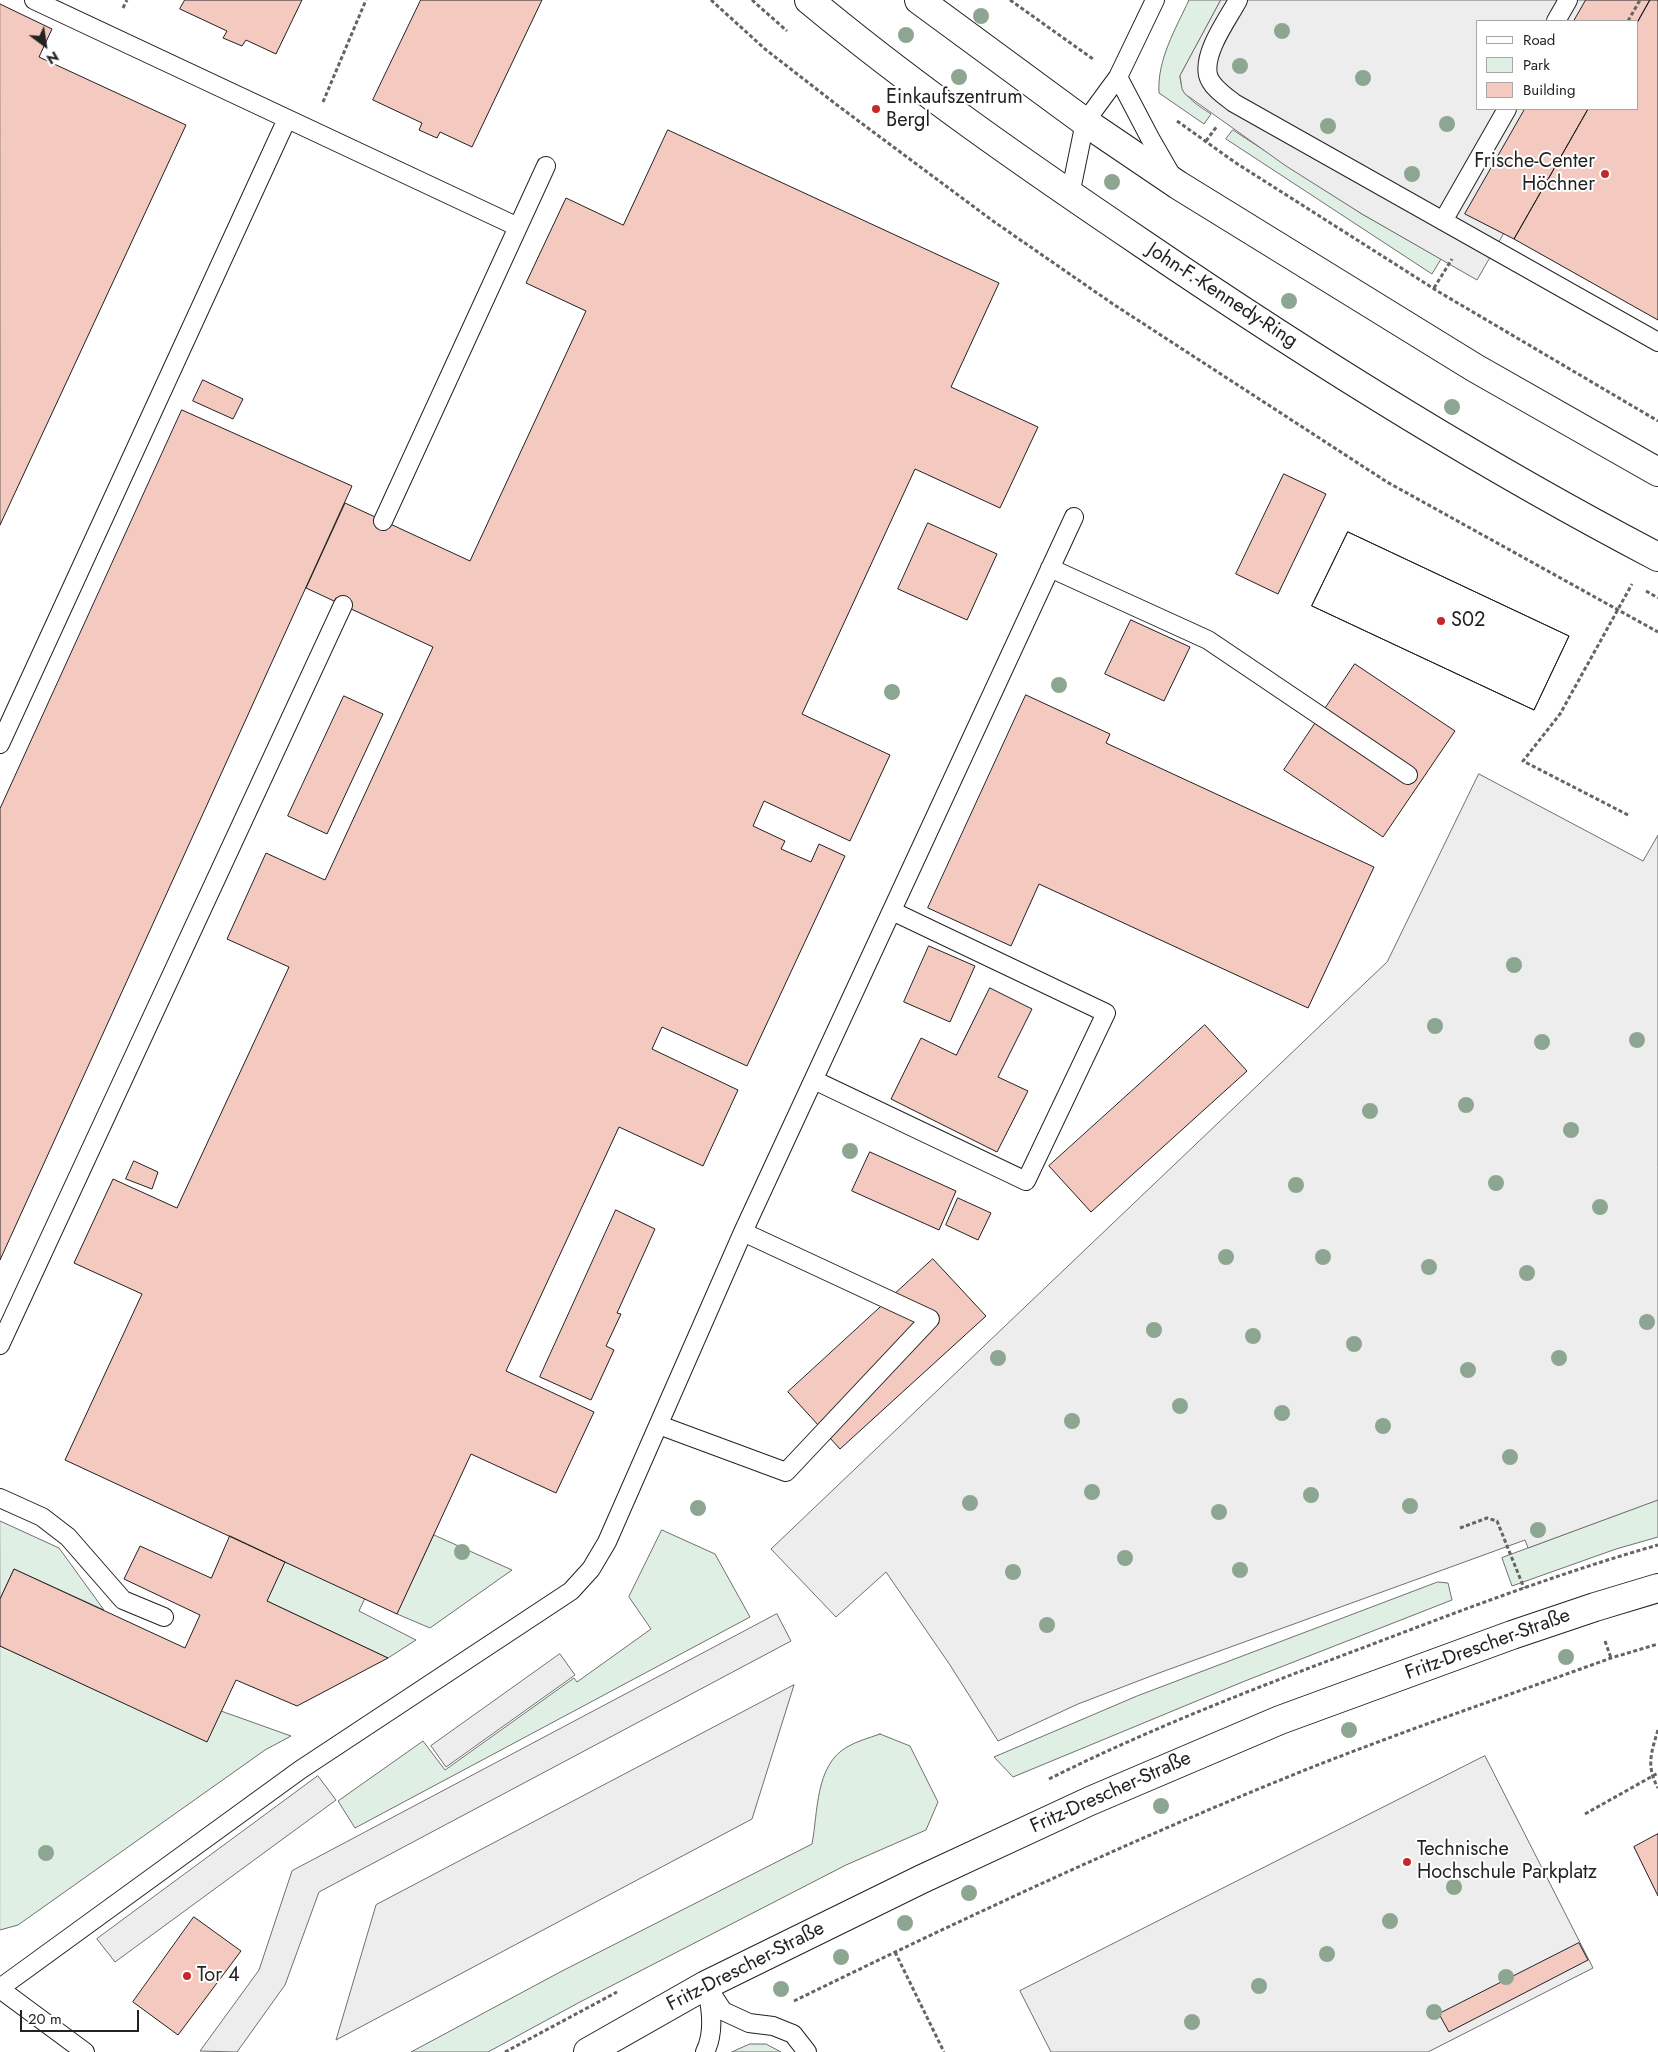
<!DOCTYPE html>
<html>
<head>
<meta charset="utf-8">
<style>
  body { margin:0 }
  #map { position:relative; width:1658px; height:2052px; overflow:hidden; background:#fff; font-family:Jost,sans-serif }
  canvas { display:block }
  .legend { position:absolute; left:1476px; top:20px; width:162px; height:90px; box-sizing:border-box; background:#fff; border:1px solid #a7a7a7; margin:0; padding:6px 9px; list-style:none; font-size:15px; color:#222 }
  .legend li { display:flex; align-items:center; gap:10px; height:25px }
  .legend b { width:25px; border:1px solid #a7a7a7 }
  .north { position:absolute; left:20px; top:20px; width:50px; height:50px; -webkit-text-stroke:4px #fff; paint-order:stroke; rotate:149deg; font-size:14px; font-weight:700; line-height:20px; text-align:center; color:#222 }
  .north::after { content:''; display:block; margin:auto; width:18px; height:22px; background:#222; clip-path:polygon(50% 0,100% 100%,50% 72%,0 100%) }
  .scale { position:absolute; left:20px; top:2010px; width:119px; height:22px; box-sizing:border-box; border:2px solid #222; border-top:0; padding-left:6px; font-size:15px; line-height:18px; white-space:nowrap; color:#222; -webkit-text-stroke:4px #fff; paint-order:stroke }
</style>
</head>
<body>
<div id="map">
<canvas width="1658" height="2052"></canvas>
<ul class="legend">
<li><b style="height:6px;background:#fff"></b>Road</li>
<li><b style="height:14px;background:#e0efe3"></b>Park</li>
<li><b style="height:14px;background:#f3c9c0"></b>Building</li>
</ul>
<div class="north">N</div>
<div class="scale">20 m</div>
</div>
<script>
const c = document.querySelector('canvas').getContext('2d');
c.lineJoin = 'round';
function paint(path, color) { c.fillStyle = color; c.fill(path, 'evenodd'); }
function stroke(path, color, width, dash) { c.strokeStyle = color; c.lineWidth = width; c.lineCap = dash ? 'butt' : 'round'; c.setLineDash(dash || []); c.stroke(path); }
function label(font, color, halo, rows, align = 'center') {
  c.font = font + ' Jost,sans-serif'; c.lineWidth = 4; c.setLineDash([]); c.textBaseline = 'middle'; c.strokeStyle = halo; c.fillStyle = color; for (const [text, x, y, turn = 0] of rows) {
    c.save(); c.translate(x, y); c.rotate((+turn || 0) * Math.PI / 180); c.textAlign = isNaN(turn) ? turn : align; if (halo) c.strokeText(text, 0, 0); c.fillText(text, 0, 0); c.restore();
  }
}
const green = new Path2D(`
  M1189,0H1221L1180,76C1181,96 1196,104 1211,114L1204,124L1159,93C1157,60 1175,30 1189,0Z
  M1233,130L1362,214L1441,259L1432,274L1226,139Z
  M1658,1500V1537L1616,1549L1512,1586L1502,1558Z
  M0,1521L59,1548L104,1610L14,1569L0,1599Z
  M662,1530L715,1554L750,1617L355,1828L338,1801L423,1741L445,1770L574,1678L577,1682L651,1629L629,1597Z
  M434,1535L512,1570L430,1628L397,1614Z
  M285,1562L365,1598L359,1611L416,1640L388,1658L267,1601Z
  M1438,1582L1448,1583L1452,1600L1245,1681L1013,1777L994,1757L1137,1696Z
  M0,1646L207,1741L221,1711L291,1736L265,1750L18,1925L0,1930Z
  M880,1734L910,1746L938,1802L926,1830L846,1865L580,2002L488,2052H411L562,1971L812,1844C818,1813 815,1765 847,1747C857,1741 869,1738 880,1734Z
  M750,2044H766L781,2052H732Z`);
const parking = new Path2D(`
  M1221,0H1637L1624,21H1477V109H1575L1477,280L1362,214L1286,166L1185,94L1182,89L1180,76Z
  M1479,774L1643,861L1658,835V1500L1528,1548L1525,1540L1159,1673L1078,1704L998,1741L950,1665L886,1572L836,1617L771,1549L1387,962Z
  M777,1614L791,1641L319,1892L285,1985L237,2052L200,2051L259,1970L292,1871Z
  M560,1654L575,1675L446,1767L431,1746Z
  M794,1685L752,1819L336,2040L376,1905Z
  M1485,1756L1593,1968L1428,2052H1051L1020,1991Z
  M318,1776L336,1800L115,1962L97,1939Z`);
const building = new Path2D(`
  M185,0H302L276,54L246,40L242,46L223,38L227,31L180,9Z
  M421,0H542L472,147L440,132L437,138L419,130L422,123L373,100Z
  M1586,0H1650L1637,23V21H1574Z
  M1650,0H1658V320L1514,239L1588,109H1637V23Z
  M0,4L52,29L39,57L186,125L0,525Z
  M1525,109H1588L1514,239L1465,214Z
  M668,130L999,283L951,387L1038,427L1000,508L915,469L802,714L890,755L850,841L764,801L753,826L785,841L781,849L811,862L819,844L845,856L747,1066L662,1027L652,1049L738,1090L703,1166L619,1127L506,1371L594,1412L556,1493L471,1454L397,1614L65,1460L142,1294L74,1263L113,1179L177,1208L289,967L227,939L266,853L325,880L433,647L306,588L345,503L470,561L586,311L526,283L566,198L623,225Z
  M203,380L243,399L233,419L193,401Z
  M182,410L352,486L0,1260V809Z
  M1284,474L1326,494L1278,594L1236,574Z
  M928,523L997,554L967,620L898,589Z
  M1348,532L1569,636L1534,710L1312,606Z
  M1348,532L1569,636L1534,710L1312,606Z
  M1131,620L1190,647L1164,701L1105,674Z
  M1355,664L1455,731L1383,837L1284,770Z
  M1026,695L1110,734L1106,743L1374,867L1308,1008L1039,884L1011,946L928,908Z
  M344,696L383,714L327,834L288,816Z
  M929,946L975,966L950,1022L904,1002Z
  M990,988L1032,1009L998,1077L1028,1091L997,1152L891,1099L921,1038L956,1055Z
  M1205,1025L1247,1071L1091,1212L1049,1166Z
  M870,1152L956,1191L939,1230L852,1191Z
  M134,1161L158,1172L152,1189L126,1179Z
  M958,1198L991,1213L978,1240L946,1225Z
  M616,1210L655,1229L617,1313L621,1314L606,1346L614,1350L591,1400L540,1377Z
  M933,1259L986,1316L840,1449L788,1392Z
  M230,1536L285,1562L267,1601L388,1658L297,1706L236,1680L207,1742L0,1646V1599L14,1569L185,1648L200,1615L124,1579L140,1546L211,1578Z
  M1658,1834V1896L1634,1847Z
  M194,1917L241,1951L178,2035L133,2002Z
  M1579,1943L1588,1960L1449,2032L1439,2014Z`);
const path = new Path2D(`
  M711,0L765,49L837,105L993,221L1113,304L1387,482L1658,632
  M752,0L787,31
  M1010,0L1093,59
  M123,8L127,0
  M1628,21L1640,0
  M323,102L366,0
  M1177,121L1236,163L1439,292L1658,421
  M1206,141L1217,126
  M1434,288L1452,259
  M1646,591L1658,598
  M1628,815L1523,761L1560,714L1632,584
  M1460,1528L1487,1518L1497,1521L1524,1588
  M1605,1641L1611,1658
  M1658,1730C1651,1753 1646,1766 1658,1788
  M1049,1779C1151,1728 1258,1687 1365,1647C1462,1610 1559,1573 1658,1545
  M1585,1814L1658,1773
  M895,1952L944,2052
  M794,2001C962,1919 1131,1840 1305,1770C1406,1730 1509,1695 1611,1658L1658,1644
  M505,2052L617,1992`);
const lane = new Path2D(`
  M34,0L518,227
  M1238,0C1228,19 1203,52 1208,75C1211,87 1225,96 1234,103L1658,342
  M1556,21L1568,0
  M1118,77L1150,138L1173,178
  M1070,195L1085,122L1118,77L1155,0
  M1443,221L1507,109
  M383,521L546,166
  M1050,568L1208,640L1408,775
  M0,744L287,119
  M814,1080L1026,1181L1106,1013L892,911
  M0,1345L343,605
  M659,1425L786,1472L930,1319L743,1232
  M0,1498L42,1517L68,1537L123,1600L164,1617
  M706,1985L723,2011L749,2023L773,2026L793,2034L807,2052
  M0,1988L300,1770L571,1591L591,1569L607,1542L743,1232L1074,517
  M0,1989L85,2052
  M705,2052C714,2034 712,2014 708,1995`);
const street = new Path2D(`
  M588,2052L706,1985L922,1879L1090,1801L1280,1720L1512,1635L1595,1607L1658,1588`);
const secondary = new Path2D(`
  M809,0C915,88 1029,167 1143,244C1309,357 1480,464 1658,557
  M919,0L1085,122L1178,185L1475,368L1658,472`);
const trees = [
  [981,16],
  [1282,31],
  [906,35],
  [1240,66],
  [959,77],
  [1363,78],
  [1447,124],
  [1328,126],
  [1412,174],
  [1112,182],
  [1289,301],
  [1452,407],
  [1059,685],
  [892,692],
  [1514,965],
  [1435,1026],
  [1637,1040],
  [1542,1042],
  [1466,1105],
  [1370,1111],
  [1571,1130],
  [850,1151],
  [1496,1183],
  [1296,1185],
  [1600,1207],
  [1226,1257],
  [1323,1257],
  [1429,1267],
  [1527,1273],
  [1647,1322],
  [1154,1330],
  [1253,1336],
  [1354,1344],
  [998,1358],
  [1559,1358],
  [1468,1370],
  [1180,1406],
  [1282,1413],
  [1072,1421],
  [1383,1426],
  [1510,1457],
  [1092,1492],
  [1311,1495],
  [970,1503],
  [1410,1506],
  [698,1508],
  [1219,1512],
  [1538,1530],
  [462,1552],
  [1125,1558],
  [1240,1570],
  [1013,1572],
  [1047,1625],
  [1566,1657],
  [1349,1730],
  [1161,1806],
  [46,1853],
  [1454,1887],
  [969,1893],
  [1390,1921],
  [905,1923],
  [1327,1954],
  [841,1957],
  [1506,1977],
  [1259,1986],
  [781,1989],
  [1434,2012],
  [1192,2022]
];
const markers = [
  [876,109,5,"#c62828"],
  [1605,174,5,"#c62828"],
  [1441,621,5,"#c62828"],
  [1407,1862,5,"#c62828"],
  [187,1976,5,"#c62828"]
];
const poiNames = [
  ["Einkaufszentrum",886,98],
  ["Bergl",886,121],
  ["Frische-Center",1595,162,"right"],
  ["Höchner",1595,185,"right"],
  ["S02",1451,621],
  ["Technische",1417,1850],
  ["Hochschule Parkplatz",1417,1873],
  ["Tor 4",197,1976]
];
const streetNames = [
  ["John-F.-Kennedy-Ring",1222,296,33],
  ["Fritz-Drescher-Straße",1488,1645,-20],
  ["Fritz-Drescher-Straße",1111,1793,-24],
  ["Fritz-Drescher-Straße",746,1967,-27]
];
paint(green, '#e0efe3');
stroke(green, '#6f6f6f', 1);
paint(parking, '#ededed');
stroke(parking, '#6f6f6f', 1);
paint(building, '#f3c9c0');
stroke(building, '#222', 1);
stroke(lane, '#222', 20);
stroke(street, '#222', 30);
stroke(secondary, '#222', 30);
stroke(path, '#646464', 3, [4, 2.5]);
stroke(lane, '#fff', 18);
stroke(street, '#fff', 28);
stroke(secondary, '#fff', 28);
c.fillStyle = '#8da692';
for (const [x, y] of trees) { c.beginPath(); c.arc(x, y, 8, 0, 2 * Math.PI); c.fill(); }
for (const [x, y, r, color] of markers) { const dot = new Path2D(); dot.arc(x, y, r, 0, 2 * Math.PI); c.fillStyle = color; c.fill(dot); stroke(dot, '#fff', 2); }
label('20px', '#222', '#fff', poiNames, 'left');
label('20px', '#222', '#fff', streetNames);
</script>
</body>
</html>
